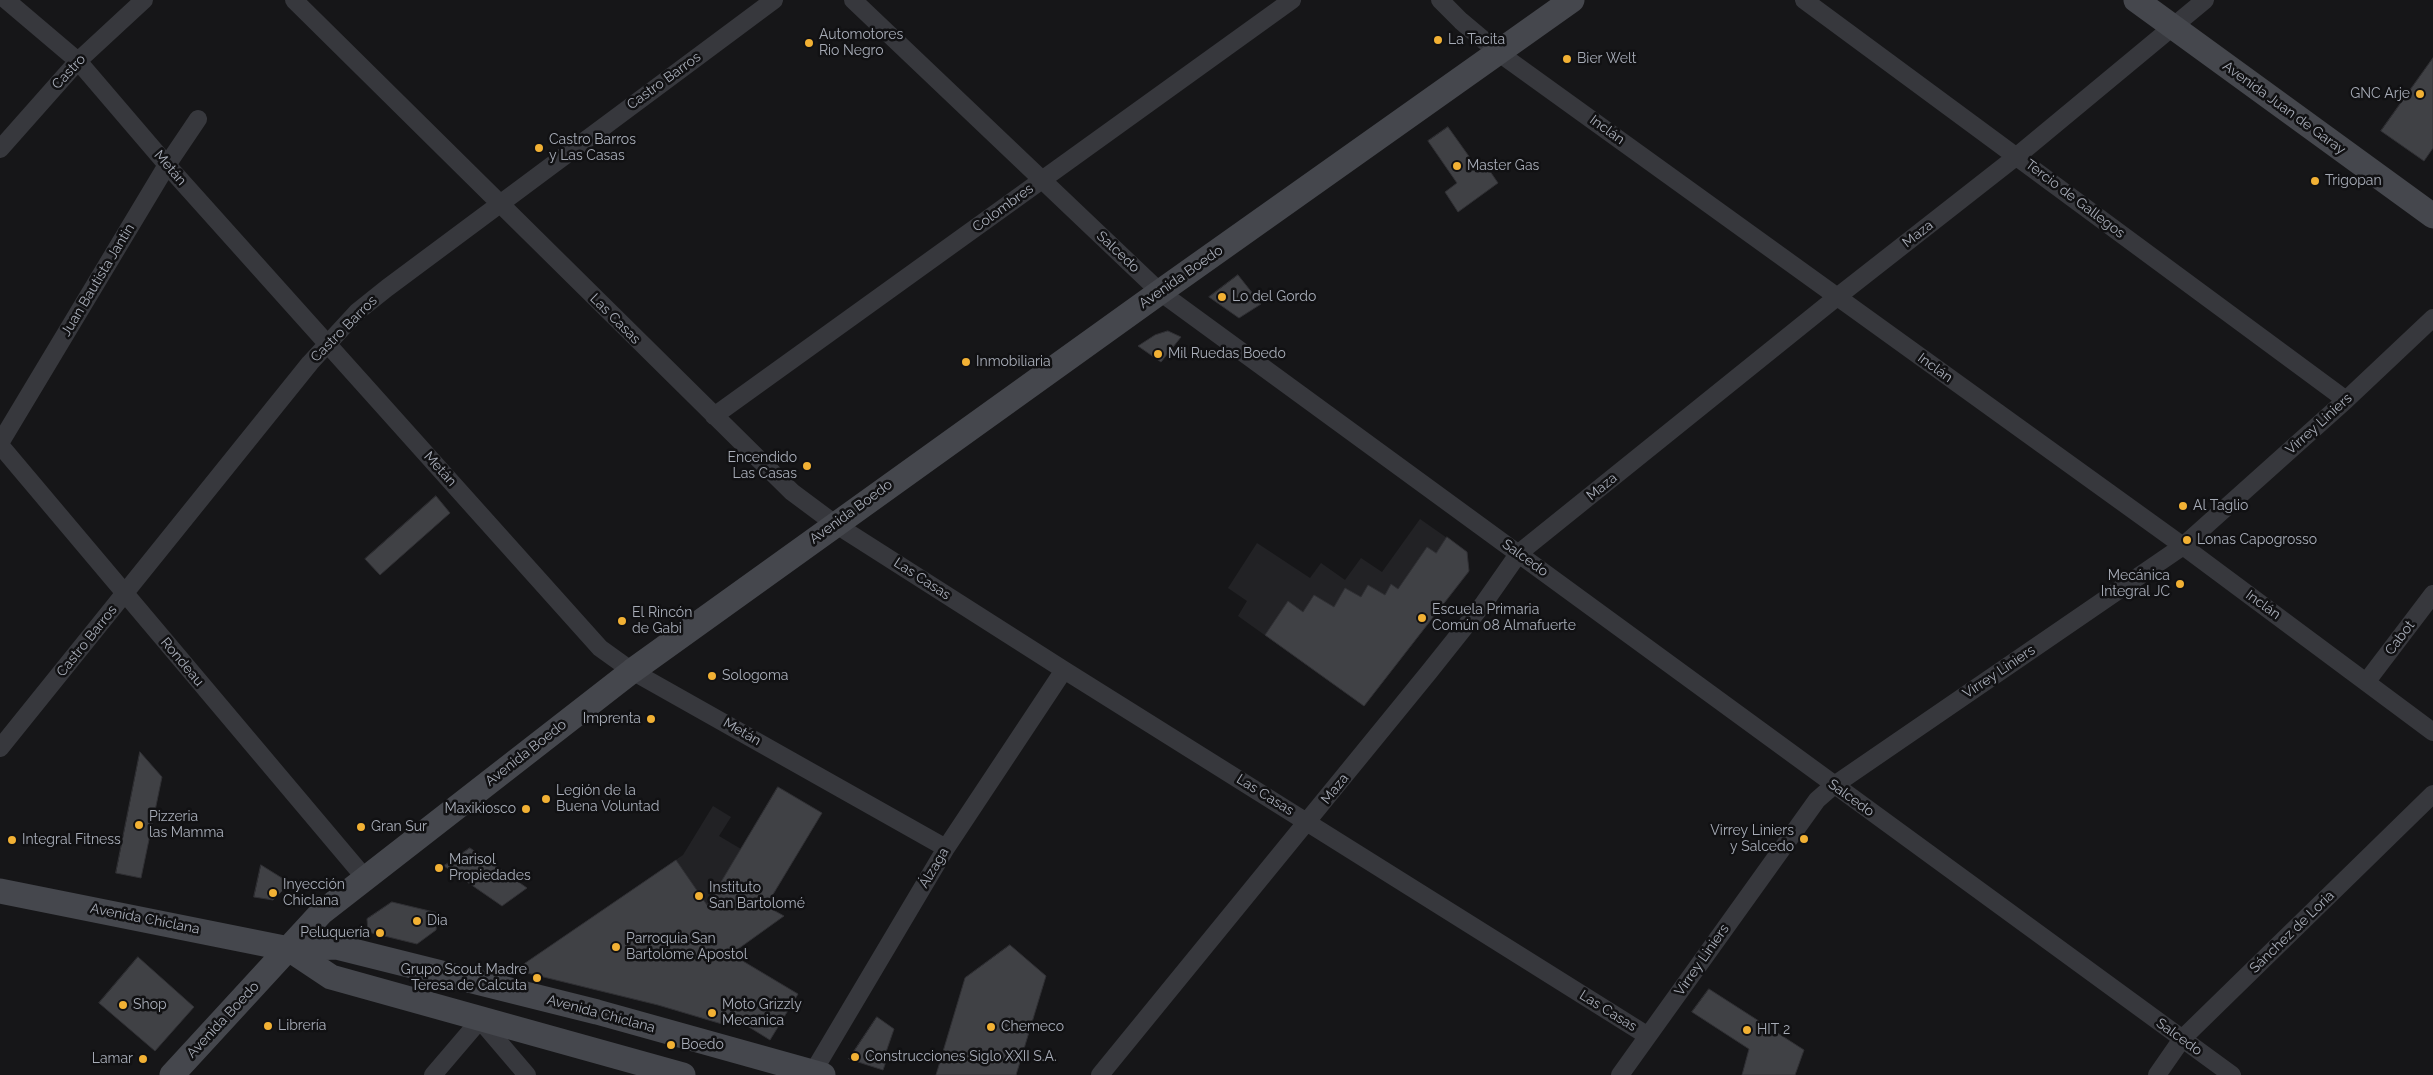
<!DOCTYPE html>
<html>
<head>
<meta charset="utf-8">
<style>
  body { margin:0 }
  canvas { display:block; background:#161618 }
</style>
</head>
<body>
<canvas width="2433" height="1075"></canvas>
<script>
const c = document.querySelector('canvas').getContext('2d');
c.lineJoin = 'round';
function paint(path, color) { c.fillStyle = color; c.fill(path, 'evenodd'); }
function stroke(path, color, width, dash) { c.strokeStyle = color; c.lineWidth = width; c.lineCap = dash ? 'butt' : 'round'; c.setLineDash(dash || []); c.stroke(path); }
function label(font, color, halo, rows, align = 'center') {
  c.font = font + ' Raleway,sans-serif'; c.lineWidth = 5; c.setLineDash([]); c.textBaseline = 'middle'; c.strokeStyle = halo; c.fillStyle = color; for (const [text, x, y, turn = 0] of rows) {
    c.save(); c.translate(x, y); c.rotate((+turn || 0) * Math.PI / 180); c.textAlign = isNaN(turn) ? turn : align; if (halo) c.strokeText(text, 0, 0); c.fillText(text, 0, 0); c.restore();
  }
}
const built = new Path2D(`
  M1420,519L1467,552L1469,572L1364,706L1238,616L1247,601L1228,588L1257,543L1310,578L1321,563L1345,580L1361,558L1382,572Z
  M713,806L731,817L719,836L741,849L708,906L669,886L540,977L515,970L683,855Z`);
const building = new Path2D(`
  M2433,58V148L2424,161L2381,131Z
  M1448,127L1478,169L1485,164L1498,183L1458,212L1445,192L1457,183L1428,141Z
  M1238,275L1261,304L1239,318L1209,297Z
  M1168,331L1181,337L1161,362L1138,346L1155,335Z
  M436,496L450,513L380,575L365,559Z
  M1447,537L1467,552L1469,571L1364,706L1265,635L1288,601L1303,612L1314,595L1334,607L1345,588L1361,597L1368,585L1385,595L1391,584L1398,589L1427,547L1436,553Z
  M140,752L162,777L141,878L116,873Z
  M778,787L822,813L766,906L784,916L731,954L798,994L770,1040L728,1014L722,1024L658,1005L515,970L676,860L707,905Z
  M470,848L527,888L502,906L444,866Z
  M261,865L290,883L273,900L254,897Z
  M392,902L438,913L436,930L417,944L368,932L367,919Z
  M1010,945L1046,976L1016,1075H936L965,978Z
  M138,957L194,1007L155,1051L99,1003Z
  M1709,989L1804,1050L1795,1075H1742L1749,1049L1692,1012Z
  M877,1017L894,1029L886,1052L889,1053L883,1070L849,1059Z`);
const minor = new Path2D(`
  M6,0L78,61L167,165L600,648L632,671L946,848
  M294,0L792,492L835,524L1064,670L1648,1036
  M853,0L1160,292L2232,1075
  M1440,0L1461,21L1499,53L2183,546L2433,732
  M1804,0L2346,400
  M0,149L78,61L144,0
  M714,416L1292,0
  M0,443L167,165L198,119
  M0,445L365,878
  M2367,681L2433,594
  M0,748L310,363L357,312L387,288L774,0
  M813,1072L946,848L1064,670
  M433,1075L480,1020L527,1075
  M1100,1075L1429,672L1484,603L1519,553L1837,297L2017,156L2205,0
  M1620,1075L1817,800L1833,786L2183,546L2346,400L2433,318
  M2157,1075L2182,1039L2433,794`);
const secondary = new Path2D(`
  M2136,0L2433,216
  M0,891L289,949L337,947L597,1012L823,1075
  M289,949L331,977L683,1075
  M172,1075L321,913L632,671L1160,292L1572,0`);
const markers = [
  [1438,40,5,"#f2b134"],
  [809,43,5,"#f2b134"],
  [1567,59,5,"#f2b134"],
  [2420,94,5,"#f2b134"],
  [539,148,5,"#f2b134"],
  [1457,166,5,"#f2b134"],
  [2315,181,5,"#f2b134"],
  [1222,297,5,"#f2b134"],
  [1158,354,5,"#f2b134"],
  [966,362,5,"#f2b134"],
  [807,466,5,"#f2b134"],
  [2183,506,5,"#f2b134"],
  [2187,540,5,"#f2b134"],
  [2180,584,5,"#f2b134"],
  [1422,618,5,"#f2b134"],
  [622,621,5,"#f2b134"],
  [712,676,5,"#f2b134"],
  [651,719,5,"#f2b134"],
  [546,799,5,"#f2b134"],
  [526,809,5,"#f2b134"],
  [139,825,5,"#f2b134"],
  [361,827,5,"#f2b134"],
  [1804,839,5,"#f2b134"],
  [12,840,5,"#f2b134"],
  [439,868,5,"#f2b134"],
  [273,893,5,"#f2b134"],
  [699,896,5,"#f2b134"],
  [417,921,5,"#f2b134"],
  [380,933,5,"#f2b134"],
  [616,947,5,"#f2b134"],
  [537,978,5,"#f2b134"],
  [123,1005,5,"#f2b134"],
  [712,1013,5,"#f2b134"],
  [268,1026,5,"#f2b134"],
  [991,1027,5,"#f2b134"],
  [1747,1030,5,"#f2b134"],
  [671,1045,5,"#f2b134"],
  [855,1057,5,"#f2b134"],
  [143,1059,5,"#f2b134"]
];
const poiNames = [
  ["Automotores",819,35],
  ["Rio Negro",819,51],
  ["La Tacita",1448,40],
  ["Bier Welt",1577,59],
  ["GNC Arje",2410,94,"right"],
  ["Castro Barros",549,140],
  ["y Las Casas",549,156],
  ["Master Gas",1467,166],
  ["Trigopan",2325,181],
  ["Lo del Gordo",1232,297],
  ["Mil Ruedas Boedo",1168,354],
  ["Inmobiliaria",976,362],
  ["Encendido",797,458,"right"],
  ["Las Casas",797,474,"right"],
  ["Al Taglio",2193,506],
  ["Lonas Capogrosso",2197,540],
  ["Mecánica",2170,576,"right"],
  ["Integral JC",2170,592,"right"],
  ["Escuela Primaria",1432,610],
  ["Común 08 Almafuerte",1432,626],
  ["El Rincón",632,613],
  ["de Gabi",632,629],
  ["Sologoma",722,676],
  ["Imprenta",641,719,"right"],
  ["Legión de la",556,791],
  ["Buena Voluntad",556,807],
  ["Maxikiosco",516,809,"right"],
  ["Pizzeria",149,817],
  ["las Mamma",149,833],
  ["Gran Sur",371,827],
  ["Virrey Liniers",1794,831,"right"],
  ["y Salcedo",1794,847,"right"],
  ["Integral Fitness",22,840],
  ["Marisol",449,860],
  ["Propiedades",449,876],
  ["Inyección",283,885],
  ["Chiclana",283,901],
  ["Instituto",709,888],
  ["San Bartolomé",709,904],
  ["Dia",427,921],
  ["Peluquería",370,933,"right"],
  ["Parroquia San",626,939],
  ["Bartolome Apostol",626,955],
  ["Grupo Scout Madre",527,970,"right"],
  ["Teresa de Calcuta",527,986,"right"],
  ["Shop",133,1005],
  ["Moto Grizzly",722,1005],
  ["Mecanica",722,1021],
  ["Librería",278,1026],
  ["Chemeco",1001,1027],
  ["HIT 2",1757,1030],
  ["Boedo",681,1045],
  ["Construcciones Siglo XXII S.A.",865,1057],
  ["Lamar",133,1059,"right"]
];
const streetNames = [
  ["Castro",69,72,-47],
  ["Castro Barros",664,81,-36],
  ["Avenida Juan de Garay",2284,108,36],
  ["Inclán",1607,130,36],
  ["Metán",170,168,49],
  ["Tercio de Gallegos",2075,199,37],
  ["Colombres",1003,208,-36],
  ["Maza",1918,234,-38],
  ["Salcedo",1118,252,43],
  ["Avenida Boedo",1181,277,-35],
  ["Juan Bautista Jantin",98,280,-59],
  ["Las Casas",615,319,45],
  ["Castro Barros",344,329,-45],
  ["Inclán",1935,368,36],
  ["Virrey Liniers",2319,424,-42],
  ["Metán",440,469,48],
  ["Maza",1602,487,-39],
  ["Avenida Boedo",851,512,-36],
  ["Salcedo",1525,558,36],
  ["Las Casas",922,579,33],
  ["Inclán",2263,605,36],
  ["Cabot",2400,638,-53],
  ["Castro Barros",87,641,-51],
  ["Rondeau",182,662,50],
  ["Virrey Liniers",1999,672,-34],
  ["Metán",742,732,30],
  ["Avenida Boedo",526,753,-38],
  ["Maza",1335,789,-51],
  ["Las Casas",1265,795,32],
  ["Salcedo",1851,798,36],
  ["Álzaga",934,868,-59],
  ["Avenida Chiclana",145,919,11],
  ["Sánchez de Loria",2292,932,-44],
  ["Virrey Liniers",1702,960,-55],
  ["Las Casas",1608,1011,32],
  ["Avenida Chiclana",601,1014,15],
  ["Avenida Boedo",223,1020,-47],
  ["Salcedo",2179,1037,36]
];
paint(built, '#222225');
paint(building, '#404145');
stroke(building, '#303034', 1);
stroke(minor, '#37383d', 18);
stroke(secondary, '#45474d', 25);
for (const [x, y, r, color] of markers) { const dot = new Path2D(); dot.arc(x, y, r, 0, 2 * Math.PI); c.fillStyle = color; c.fill(dot); stroke(dot, '#111113', 2); }
label('14px', '#a8adb8', '#111113', poiNames, 'left');
label('14px', '#a8adb8', '#111113', streetNames);
</script>
</body>
</html>
